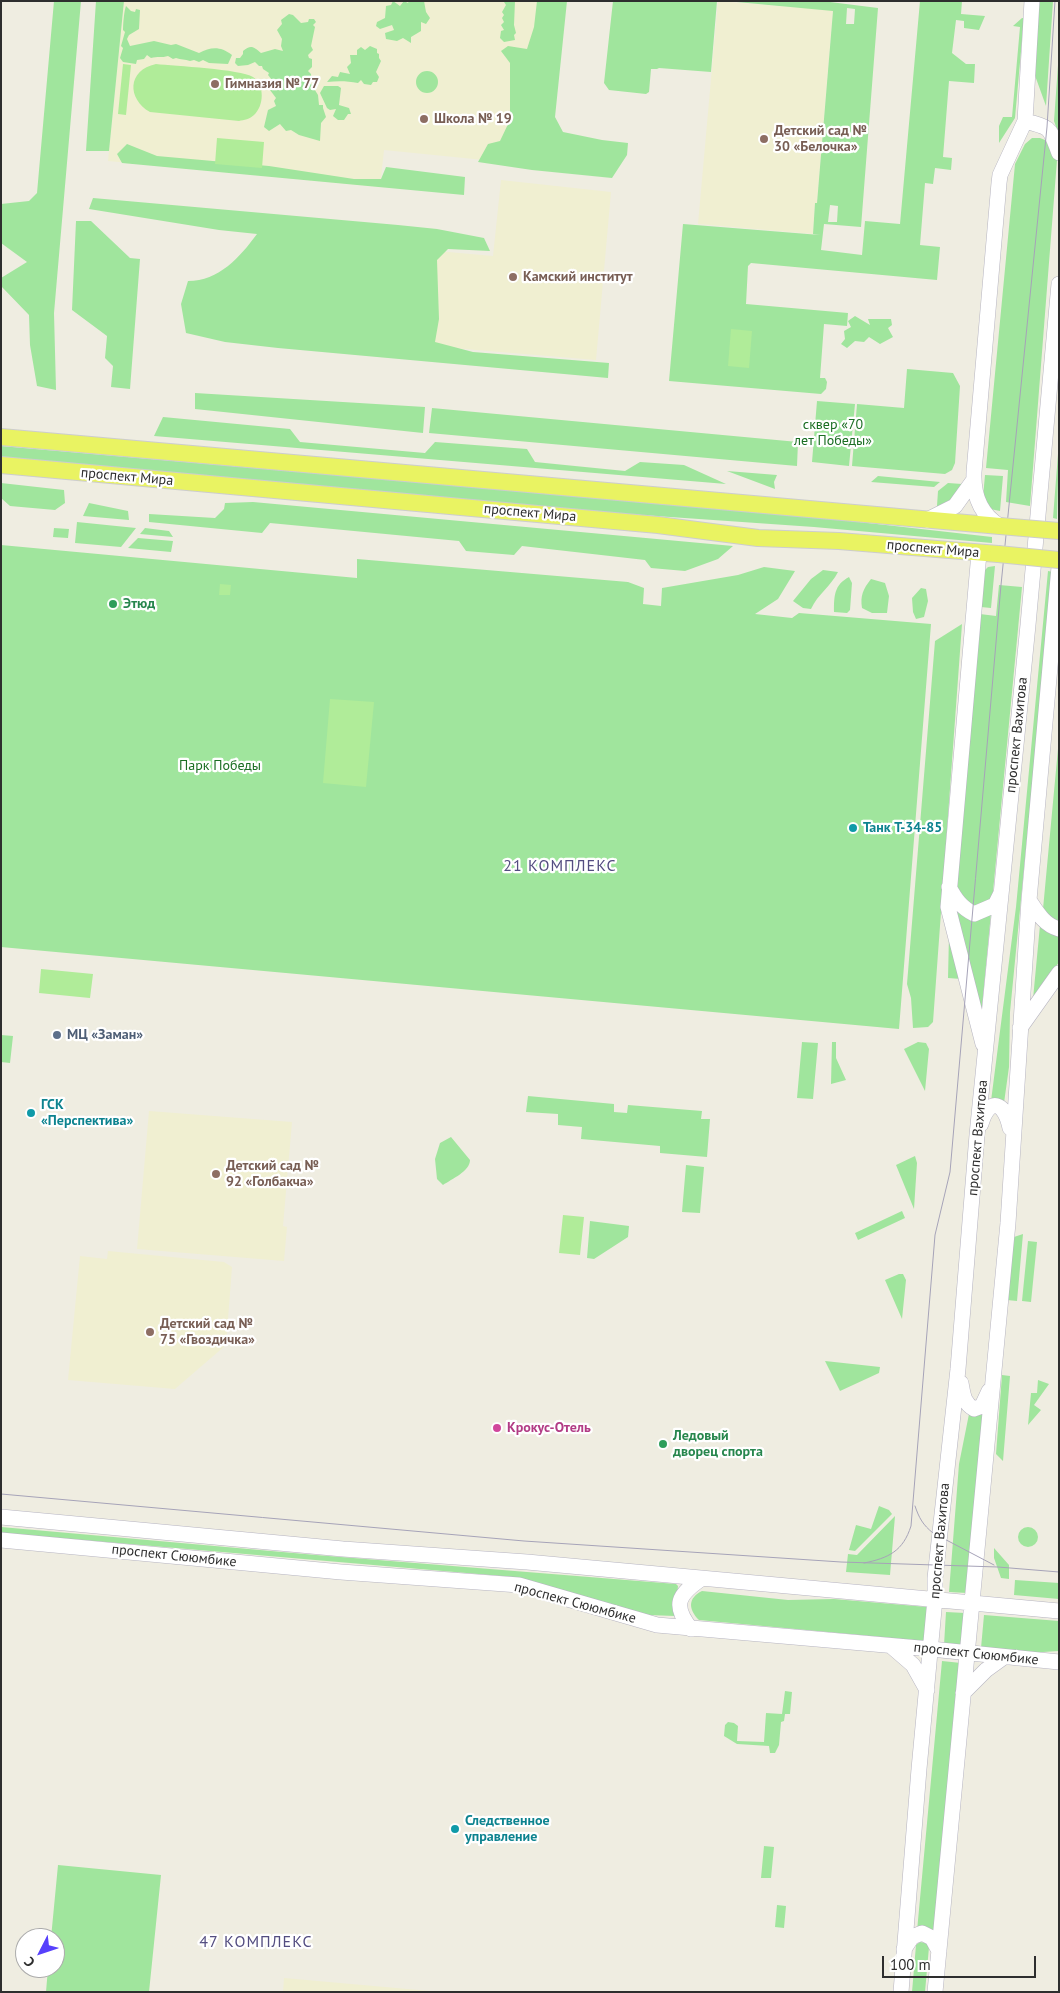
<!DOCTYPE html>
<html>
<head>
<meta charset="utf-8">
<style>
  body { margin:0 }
  #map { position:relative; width:1060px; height:1993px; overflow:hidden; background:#efede1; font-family:"PT Sans",sans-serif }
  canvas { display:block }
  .frame { position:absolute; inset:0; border:2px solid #2e2e2e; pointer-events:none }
  .north { position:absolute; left:15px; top:1928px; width:50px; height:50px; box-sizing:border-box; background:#fff; border:1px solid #ababab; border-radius:50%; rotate:229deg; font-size:14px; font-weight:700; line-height:20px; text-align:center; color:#2e2e2e }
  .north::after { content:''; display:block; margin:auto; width:18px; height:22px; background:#5741fc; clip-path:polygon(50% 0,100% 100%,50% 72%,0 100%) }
  .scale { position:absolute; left:882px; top:1956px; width:154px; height:22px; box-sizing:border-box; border:2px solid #2e2e2e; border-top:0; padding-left:6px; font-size:15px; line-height:18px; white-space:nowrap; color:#2e2e2e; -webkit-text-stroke:4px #fff; paint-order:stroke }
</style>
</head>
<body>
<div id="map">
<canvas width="1060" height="1993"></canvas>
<div class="frame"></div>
<div class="north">С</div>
<div class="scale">100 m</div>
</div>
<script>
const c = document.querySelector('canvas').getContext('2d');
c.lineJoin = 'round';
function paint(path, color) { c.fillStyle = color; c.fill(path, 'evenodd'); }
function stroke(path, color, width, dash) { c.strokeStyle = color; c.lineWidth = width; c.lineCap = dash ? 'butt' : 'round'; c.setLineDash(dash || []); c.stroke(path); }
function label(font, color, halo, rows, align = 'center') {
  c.font = font + ' "PT Sans",sans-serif'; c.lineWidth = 4.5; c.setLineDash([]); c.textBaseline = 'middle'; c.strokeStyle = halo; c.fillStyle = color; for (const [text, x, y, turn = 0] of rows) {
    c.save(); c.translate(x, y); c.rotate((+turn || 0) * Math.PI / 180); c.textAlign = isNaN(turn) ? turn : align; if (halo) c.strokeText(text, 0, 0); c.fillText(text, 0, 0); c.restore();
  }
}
const education = new Path2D(`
  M124,1H549L534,165L384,150L380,187L108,161Z
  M718,1L833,10L817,203H815L813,234L698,224Z
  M501,180L611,192L596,360L417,345L426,250L493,256Z
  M149,1111L292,1122L283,1226L287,1227L284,1261L137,1249Z
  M108,1251L224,1262L232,1267L226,1345L175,1389L68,1380L80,1256L107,1259Z
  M284,1978L441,1992H283Z`);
const green = new Path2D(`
  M54,1H81L54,313L56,390L37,386L30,345L29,315L1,286V278L27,262L1,243V204L29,201L37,193Z
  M96,1H124L109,151H86Z
  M393,1L400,6L404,1L408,3L409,1H424L426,12L430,18L426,24L421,22V31L411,37V43L403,38L397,41L386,39L385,33L394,30L392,25L380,29L376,26L377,22L385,18L386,6L391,5Z
  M515,1L514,25L516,33L514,35L515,40L504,42L500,38L501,31L504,30L501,25L504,22L502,18L504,15L502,12L506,5L504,2Z
  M537,1H567L555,117L563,132L602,140L628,143L627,155L612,178L532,170L478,162L488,144L500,141L510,120V63L501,51L508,46L527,49L534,27Z
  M613,1H717L711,72L659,68L657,69H651L649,92L646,94L609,90L604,83Z
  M726,1H822L878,8L861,227L824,224L821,250L862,255L865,221L900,224L920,1H962L961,14L985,16L979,30L964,28V21L956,20L952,53L966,64H975L974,83L949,81L943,157L952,158L951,170L935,168L933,184L925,183L920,245L940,247L937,280L751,263L748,266L746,304L848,313L847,326L824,324L820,378H825L827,382L826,389L821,394L669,381L683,224L820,235L813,234L815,203H817L833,11ZM847,8L855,9L854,24H846ZM830,205L838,206L837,222H828Z
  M1039,1H1053L1046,106L1033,70Z
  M126,6L131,11L135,12L136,9L140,10L139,29L129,35L127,39L130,46L154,41L171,45L176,44L199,53C211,47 220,46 232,55L228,64L209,63L203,60L199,62L194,60L190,61C185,59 181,60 176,58L173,59L168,56C162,58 157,56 151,58L147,55L144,59L137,60L136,64L123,62L120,58L123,48L121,46L125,32L123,30C123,24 124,11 126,6Z
  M289,14L293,15L301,23L308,22L309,19H314L316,22L313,25L315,27L311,46L313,50L308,55L309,58L312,59V67L308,71L311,74V78L308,79L318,95L319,105H323V108L326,117L321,123L320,141L299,135L291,130L286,131L280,124L269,131L264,127L268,110L276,106L274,101L276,98L270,90L272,87L270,83L272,80L268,75L269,73L263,69L262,66H259L255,62L248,65L238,66L235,63L236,58H240L243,54V51C251,44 254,47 261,53L275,49L283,51L281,46L282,39L277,30L282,24L281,20Z
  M1022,18H1024L1015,118L999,143V126L1003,117H1012L1020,27L1013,26Z
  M370,46L377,49V53L379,54V58L381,61L376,72L379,77L377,82H373L371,85L364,84L361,80L358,83C347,81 338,81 327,82L332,76L338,77L340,72L350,74L347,67L351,63L350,55H357V50L361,47L365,50Z
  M1059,51V135L1054,121Z
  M416 82a11 11 0 1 1 22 0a11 11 0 1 1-22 0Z
  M324,86H338L341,88L339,105L349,108L351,114H348L344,120H338L333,116L336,109L330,110L327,108L320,93Z
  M1032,138H1040L1050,142L1057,160L1030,506L1006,502L1008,470L986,468L1015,164L1025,144Z
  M127,144L157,156L269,166L354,179H381L386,167L465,177L464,195L122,163L117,154Z
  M93,198L398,225L437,229L484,238L490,251L448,249L437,260L439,319L435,342L473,352L609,363L608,378L278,348L225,342L186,333L181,304L188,281C219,281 240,257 257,234L219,230L89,209Z
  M76,221H91L130,258L140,259L130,389L111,387L113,366L105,358L107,336L72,310Z
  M855,316L870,325L868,319H891L892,325L888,328L893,337L880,344L869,337L864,342L855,341L847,348L841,344L845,339L844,331L851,327L848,321Z
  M907,369L953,373L960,386L955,463L952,470L945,474L852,466L857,404L904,408Z
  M195,393L425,407L423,433L195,409Z
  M817,401L855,404L849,466L812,462Z
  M432,408L798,442L797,466L429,433Z
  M163,417L290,429L300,442L425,453L435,442L527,449L535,462L625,471L640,462L684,465L726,484L154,436Z
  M1059,441L1057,519L1053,518Z
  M1,446L806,516L992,537V543L814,527L627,514L1,457Z
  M727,471L777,475L774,482L775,489Z
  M985,475L1003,476L1000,511L990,509L983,497Z
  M878,476L940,482L934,487L871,482Z
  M1,483L64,490L65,503L55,510L10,506L1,498Z
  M948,483L962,484L961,492L943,506H937L938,491Z
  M253,502L733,546L718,559L685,571L651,568L645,560L522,546L514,555L466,551L459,541L270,523L262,533L149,522V514L215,518L224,509L225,503Z
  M89,503L128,511L129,520L83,516Z
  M77,522L136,528L121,547L75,543Z
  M54,528L69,529L68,538L53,537Z
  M145,528L169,531L173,537L140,534Z
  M138,538L173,541L171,552L128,548Z
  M1,545L357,578V559L628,582L644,588L643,604L661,606L662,588L738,575L764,567L795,571L778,599L755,614L792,618L799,613L931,624L899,1029L1,947Z
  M995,566L991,608L981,607L984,571L988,567Z
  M823,570L838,572C831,586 818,594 811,609L803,608L793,601L811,579Z
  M1048,571L1053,572L1010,1012L1009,1067L1004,1103L991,1101L1016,907Z
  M849,577L852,583L850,610L847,613L834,612C834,596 834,585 849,577Z
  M871,579L885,583L889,596L887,613H872L862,608C860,596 863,589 871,579Z
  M999,585L1022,587L981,1018L955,904L980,614L996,616Z
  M921,588L926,589L928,601L924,617L916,619L913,612L912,598Z
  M962,624L933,1022L928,1027L913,1028L911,998L907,984L935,641Z
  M1059,738V925H1057L1043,909Z
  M1040,925L1059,935V962L1033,999Z
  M949,935L961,979L948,978Z
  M1,1035L13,1036L10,1063L1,1062Z
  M802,1042L818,1043L813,1099L797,1098Z
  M832,1042H836V1058L846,1080L831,1084Z
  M918,1042L926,1043L929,1049L925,1091L904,1049Z
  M528,1096L614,1104V1112L627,1113L628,1105L702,1111L701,1119H710L707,1157L660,1153V1146L581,1139L582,1127L558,1125V1114L526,1112Z
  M451,1137L470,1160C470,1171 452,1179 443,1185L437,1179L435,1159L440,1143Z
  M915,1156L917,1163L914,1209L896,1165Z
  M686,1165L704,1167L700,1213L682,1212Z
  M902,1211L905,1218L858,1240L855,1233Z
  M590,1221L629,1226L628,1237L594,1259L587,1258Z
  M1023,1234L1017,1301L1007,1300L1014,1237Z
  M1028,1241L1037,1242L1031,1302L1022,1301Z
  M899,1274H903L906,1280L902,1319L885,1280Z
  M825,1361L880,1367L879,1373L840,1391Z
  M1002,1375L1010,1376L1003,1461L996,1454Z
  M1038,1380L1049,1384L1034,1405L1041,1410L1028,1425L1031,1393H1037Z
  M969,1414L976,1416L983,1414L967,1593L949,1592L959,1464Z
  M879,1506L889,1510L892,1514L855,1551L849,1550L856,1525L871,1529Z
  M895,1516L890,1575L846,1572L848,1554L857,1555Z
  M1018 1537a10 10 0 1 1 20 0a10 10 0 1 1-20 0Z
  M1,1527L316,1555L676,1584L678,1586L675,1616L649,1615L513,1577L1,1533Z
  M994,1548L1009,1565V1579L1001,1578L994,1558Z
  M1015,1580L1059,1583V1599L1014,1595Z
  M702,1591L788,1600L834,1599L927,1607L924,1641L699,1620C688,1609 688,1598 702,1591Z
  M946,1612L965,1613L962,1646L944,1645Z
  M984,1615L1059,1621V1651L1027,1653L981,1648Z
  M942,1661L961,1663L936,1932L927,1927L917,1931Z
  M785,1691L792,1692L790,1714H785L784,1721L781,1722L779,1745L775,1753H770L769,1746L737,1744L724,1736L725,1725L728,1722L734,1723L738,1726L737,1741L764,1742L766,1713L782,1714Z
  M764,1846L774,1847L771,1878H761Z
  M58,1865L161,1875L149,1992H46L48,1968H55V1938H51Z
  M777,1905L786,1906L784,1928L775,1927Z
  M920,1942L926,1943L929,1947L925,1992H912L916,1945Z`);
const pitch = new Path2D(`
  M123,64L131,65L126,115L118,114Z
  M156,64C175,66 240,69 253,77C265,85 264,106 254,115C250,119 244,120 239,121L150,112C127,99 127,70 156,64Z
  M217,138L264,142L262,168L215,164Z
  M731,329L752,331L749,368L728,366Z
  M220,584L231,585L230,595H219Z
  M330,699L374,702L366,787L323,783Z
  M41,969L93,974L90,998L39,993Z
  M563,1215L584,1217L580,1255L559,1253Z`);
const secondary = new Path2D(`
  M1025,121C1052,128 1049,127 1059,153
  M927,520L955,506L973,481
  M1000,526C980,514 973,495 974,472L999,183L1000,175L1025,121L1032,1
  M979,553L948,907L983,1044
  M949,887C956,900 961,907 974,914L995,905L1001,893
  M1029,900C1037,912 1044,925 1059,929
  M1020,1028L1059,973
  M981,1124C989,1096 1005,1102 1010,1128
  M961,1383C963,1393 963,1403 974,1409L982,1406L989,1391
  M1,1517L343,1549L527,1562L1059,1611
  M1,1540L341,1572L519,1585L657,1625L931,1649L1059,1662
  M691,1629C672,1605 678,1595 701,1579
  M891,1646L913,1665L927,1690
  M963,1693L986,1670L1004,1657
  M904,1949L912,1937L922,1933L932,1938L939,1951
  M901,1992L919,1769L935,1599V1578L958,1369L977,1135L1028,625L1059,284
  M935,1992L1008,1223L1029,900L1059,567`);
const primary = new Path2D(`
  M1,437L1000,526
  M1,465L658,525L758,538L839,541L998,554`);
const tram = new Path2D(`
  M1,1494L524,1541L841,1562L998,1567L1059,1572
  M915,1506C919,1518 923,1525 933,1533L994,1565
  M864,1563C889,1558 903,1551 911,1526L935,1235L950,1172L1001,585L1047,127L1055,1`);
const primaryBridge = new Path2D(`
  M1000,526L1059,531
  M998,554L1059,560`);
const markers = [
  [215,84,5,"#8d6e63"],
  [424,119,5,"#8d6e63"],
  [764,139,5,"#8d6e63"],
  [513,277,5,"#8d6e63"],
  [113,604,5,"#2e9e5b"],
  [853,828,5,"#0f9aa8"],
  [57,1035,5,"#5c6f8a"],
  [31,1113,5,"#0f9aa8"],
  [216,1174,5,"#8d6e63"],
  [150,1332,5,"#8d6e63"],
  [497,1428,5,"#d1479c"],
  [663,1444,5,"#2e9e5b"],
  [455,1829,5,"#0f9aa8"]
];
const educationNames = [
  ["Гимназия № 77",225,84],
  ["Школа № 19",434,119],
  ["Детский сад №",774,131],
  ["30 «Белочка»",774,147],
  ["Камский институт",523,277],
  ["Детский сад №",226,1166],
  ["92 «Голбакча»",226,1182],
  ["Детский сад №",160,1324],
  ["75 «Гвоздичка»",160,1340]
];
const parkNames = [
  ["сквер «70",833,425],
  ["лет Победы»",833,441],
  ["Парк Победы",220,766]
];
const streetNames = [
  ["проспект Мира",127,477,5],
  ["проспект Мира",530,513,5],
  ["проспект Мира",933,549,5],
  ["проспект Вахитова",1017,735,-84],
  ["проспект Вахитова",978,1138,-85],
  ["проспект Вахитова",940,1541,-85],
  ["проспект Сююмбике",174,1556,6],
  ["проспект Сююмбике",575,1603,15],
  ["проспект Сююмбике",976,1654,6]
];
const leisureNames = [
  ["Этюд",123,604],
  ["Ледовый",673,1436],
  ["дворец спорта",673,1452]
];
const cultureNames = [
  ["Танк Т-34-85",863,828],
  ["ГСК",41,1105],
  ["«Перспектива»",41,1121],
  ["Следственное",465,1821],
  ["управление",465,1837]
];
const serviceNames = [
  ["МЦ «Заман»",67,1035]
];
const hotelNames = [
  ["Крокус-Отель",507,1428]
];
const quarterNames = [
  ["21 КОМПЛЕКС",560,866],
  ["47 КОМПЛЕКС",256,1942]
];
paint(education, '#f0efd1');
paint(green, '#a0e59d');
paint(pitch, '#b0ec99');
stroke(secondary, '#b6b4c1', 16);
stroke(primary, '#cdcdcd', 18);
stroke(secondary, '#fff', 15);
stroke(primary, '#e9f362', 16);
stroke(tram, '#a6a3b8', 1);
stroke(primaryBridge, '#cdcdcd', 18, []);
stroke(primaryBridge, '#e9f362', 16);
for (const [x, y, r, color] of markers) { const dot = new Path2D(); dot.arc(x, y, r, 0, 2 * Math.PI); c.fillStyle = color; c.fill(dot); stroke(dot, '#fff', 2); }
label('bold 14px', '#785e54', '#fff', educationNames, 'left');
label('14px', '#1b6e23', '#fff', parkNames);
label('14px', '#2e2e2e', '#fff', streetNames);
label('bold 14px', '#27864d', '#fff', leisureNames, 'left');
label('bold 14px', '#0d838f', '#fff', cultureNames, 'left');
label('bold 14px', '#4e5e75', '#fff', serviceNames, 'left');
label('bold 14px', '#b23c85', '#fff', hotelNames, 'left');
c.letterSpacing = '1px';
label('16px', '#534d80', '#fff', quarterNames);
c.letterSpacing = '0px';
</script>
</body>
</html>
